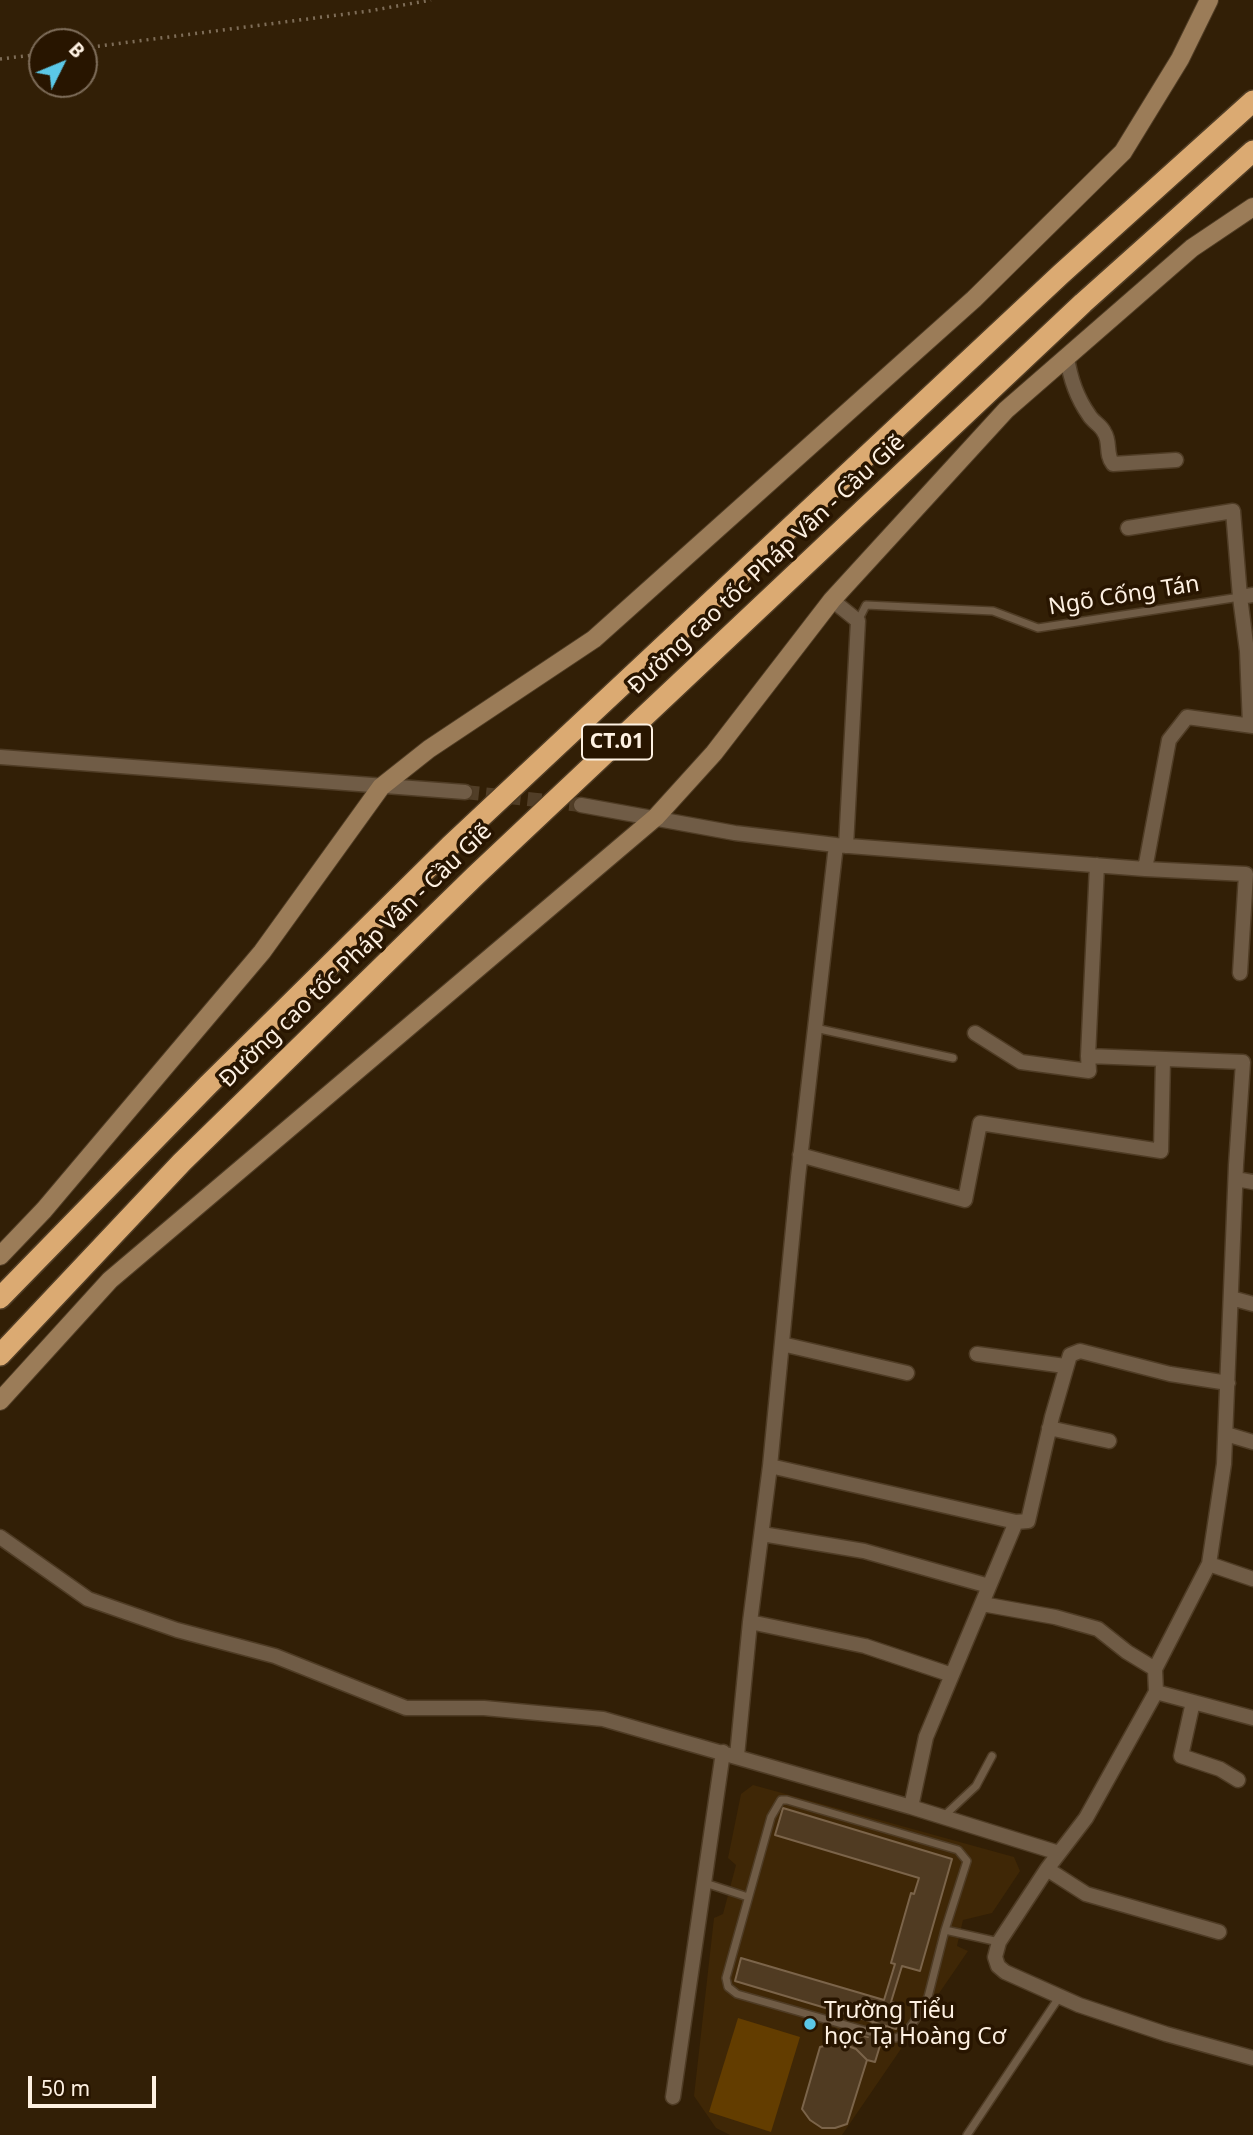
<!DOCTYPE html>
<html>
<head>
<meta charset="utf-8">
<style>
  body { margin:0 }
  #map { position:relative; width:1253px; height:2135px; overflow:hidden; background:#321f06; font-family:"Noto Sans",sans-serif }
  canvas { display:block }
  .north { position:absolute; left:28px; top:28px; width:70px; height:70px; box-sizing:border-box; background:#281500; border:2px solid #7e6d5a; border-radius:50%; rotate:47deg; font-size:19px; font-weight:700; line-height:28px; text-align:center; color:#fef1e2 }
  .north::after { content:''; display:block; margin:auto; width:24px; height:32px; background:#5bc8e7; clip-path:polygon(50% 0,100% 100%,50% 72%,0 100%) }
  .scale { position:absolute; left:28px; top:2076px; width:128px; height:32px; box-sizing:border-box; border:4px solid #fef1e2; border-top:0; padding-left:9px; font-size:21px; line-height:24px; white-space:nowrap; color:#fef1e2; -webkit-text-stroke:5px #281500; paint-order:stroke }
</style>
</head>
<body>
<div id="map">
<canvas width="1253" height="2135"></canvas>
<div class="north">B</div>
<div class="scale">50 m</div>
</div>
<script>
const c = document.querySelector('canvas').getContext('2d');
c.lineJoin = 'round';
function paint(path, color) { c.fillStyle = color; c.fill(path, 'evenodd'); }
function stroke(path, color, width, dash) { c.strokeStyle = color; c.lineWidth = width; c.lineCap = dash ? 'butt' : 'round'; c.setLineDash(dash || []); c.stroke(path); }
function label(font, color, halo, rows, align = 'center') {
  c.font = font + ' "Noto Sans",sans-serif'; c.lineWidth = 7; c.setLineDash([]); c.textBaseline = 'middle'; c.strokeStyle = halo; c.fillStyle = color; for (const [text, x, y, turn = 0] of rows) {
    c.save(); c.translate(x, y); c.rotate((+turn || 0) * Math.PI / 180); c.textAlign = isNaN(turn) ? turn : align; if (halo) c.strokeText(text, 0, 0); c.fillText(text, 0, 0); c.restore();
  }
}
const built = new Path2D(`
  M753,1785L1014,1857L1020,1871L992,1913L963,1920L957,1946L968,1951L842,2135H730L716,2128L694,2096L714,1918L723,1914L736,1865L728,1858L741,1794Z`);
const green = new Path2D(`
  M738,2018L800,2037L771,2132L709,2112Z`);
const building = new Path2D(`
  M783,1808L952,1859L920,1971L902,1966L891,2002L903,2005L896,2029L735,1981L741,1958L884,2000L895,1964L891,1963L911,1893L914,1894L919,1878L775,1835Z
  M873,2022L886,2026L875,2062L867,2060L856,2049L846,2045L849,2032L868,2037Z
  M832,2044H843L856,2049L867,2060L847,2124L835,2128H822L810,2120L802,2109L820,2047Z`);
const streetTunnel = new Path2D(`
  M465,792L581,805`);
const path = new Path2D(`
  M84,48L369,11L431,0
  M0,59L42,54`);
const lane = new Path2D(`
  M858,621L866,605L993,611L1038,628L1240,597
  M815,1028L953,1058
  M944,1816L976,1786L992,1756
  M705,1883L748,1897
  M945,1930L999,1942
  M870,2032L737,1994L728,1987L726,1978L771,1817L781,1800H787L958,1850L967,1861L945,1930L928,1997L918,2016L905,2034L896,2038L883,2037
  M967,2135L1060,1996`);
const street = new Path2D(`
  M1067,357C1070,378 1077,398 1089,415C1093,422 1101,425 1104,432C1111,442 1105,454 1113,464L1176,460
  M1128,528L1233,511L1240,597L1253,595
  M1240,597L1247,651L1250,725
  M832,600L858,621L846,846
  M0,757L465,792
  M581,805L735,833L836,845L1145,869L1246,874L1240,973
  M1145,869L1169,740L1187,717L1253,726
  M975,1033L1021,1062L1089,1071L1088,1056L1243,1062L1236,1165L1224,1464L1209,1564L1155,1669L1156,1692L1086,1818L1047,1869L999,1942L995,1957L998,1966L1005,1972L1079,2005L1166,2034L1253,2058
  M1088,1056L1097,865
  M800,1155L965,1200L980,1123L1161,1151L1163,1059
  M1236,1179L1253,1182
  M1231,1298L1253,1304
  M782,1344L907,1373
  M977,1354L1065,1366
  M1049,1428L1109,1441
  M1226,1434L1253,1442
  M770,1466L1016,1522L1028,1521L1052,1417L1070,1355L1080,1351L1170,1374L1228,1383
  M762,1534L864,1551L989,1586
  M0,1537L88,1599L177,1630L275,1656L406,1708H484L603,1719L911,1807L1059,1853
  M1209,1564L1253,1579
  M982,1604L1055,1617L1098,1629L1127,1652L1155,1669
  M750,1622L865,1646L952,1675
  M1156,1692L1253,1718
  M1193,1702L1181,1756L1220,1769L1238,1780
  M737,1756L750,1622L770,1466L798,1177L836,845
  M911,1807L926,1737L1016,1522
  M1047,1869L1086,1894L1219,1932
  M673,2097L723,1752`);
const secondary = new Path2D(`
  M0,1256L44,1210L262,952L381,787L429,749L594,639L974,299L1123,152L1180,59L1209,0
  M0,1401L110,1280L656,817L714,753L832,600L1006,410L1192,248L1253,207`);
const highway = new Path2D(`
  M0,1298L208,1085L450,846L1061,274L1253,101
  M0,1355L182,1162L475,876L1083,303L1253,151`);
const markers = [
  [810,2024,7,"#5bc8e7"]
];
const shields = [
  [617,742,70]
];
const shieldNames = [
  ["CT.01",617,742]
];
const streetNames = [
  ["Đường cao tốc Pháp Vân - Cầu Giẽ",767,565,-43],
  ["Ngõ Cống Tán",1124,596,-9],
  ["Đường cao tốc Pháp Vân - Cầu Giẽ",356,956,-44]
];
const poiNames = [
  ["Trường Tiểu",824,2011],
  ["học Tạ Hoàng Cơ",824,2037]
];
paint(built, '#3f2706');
paint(green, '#633d00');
paint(building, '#503b22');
stroke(building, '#7b644a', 2);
stroke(streetTunnel, '#513e27', 14, [14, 7]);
stroke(lane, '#4f3c25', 10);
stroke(street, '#4f3c25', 17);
stroke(secondary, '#4f3c25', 20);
stroke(highway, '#4f3c25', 24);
stroke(path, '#7e6d58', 3.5, [2, 5]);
stroke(lane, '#705c46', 7);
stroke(street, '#705c46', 14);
stroke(secondary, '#9b7c58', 18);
stroke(highway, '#dbaa72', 21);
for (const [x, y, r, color] of markers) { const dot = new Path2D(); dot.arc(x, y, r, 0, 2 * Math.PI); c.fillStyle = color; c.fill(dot); stroke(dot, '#281500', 2.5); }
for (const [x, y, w] of shields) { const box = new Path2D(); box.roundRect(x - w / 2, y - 17.5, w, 35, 5); c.fillStyle = '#281500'; c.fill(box); stroke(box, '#fef1e2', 2); }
label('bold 21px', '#fef1e2', null, shieldNames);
label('23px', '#fef1e2', '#281500', streetNames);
label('23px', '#fef1e2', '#281500', poiNames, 'left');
</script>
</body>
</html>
